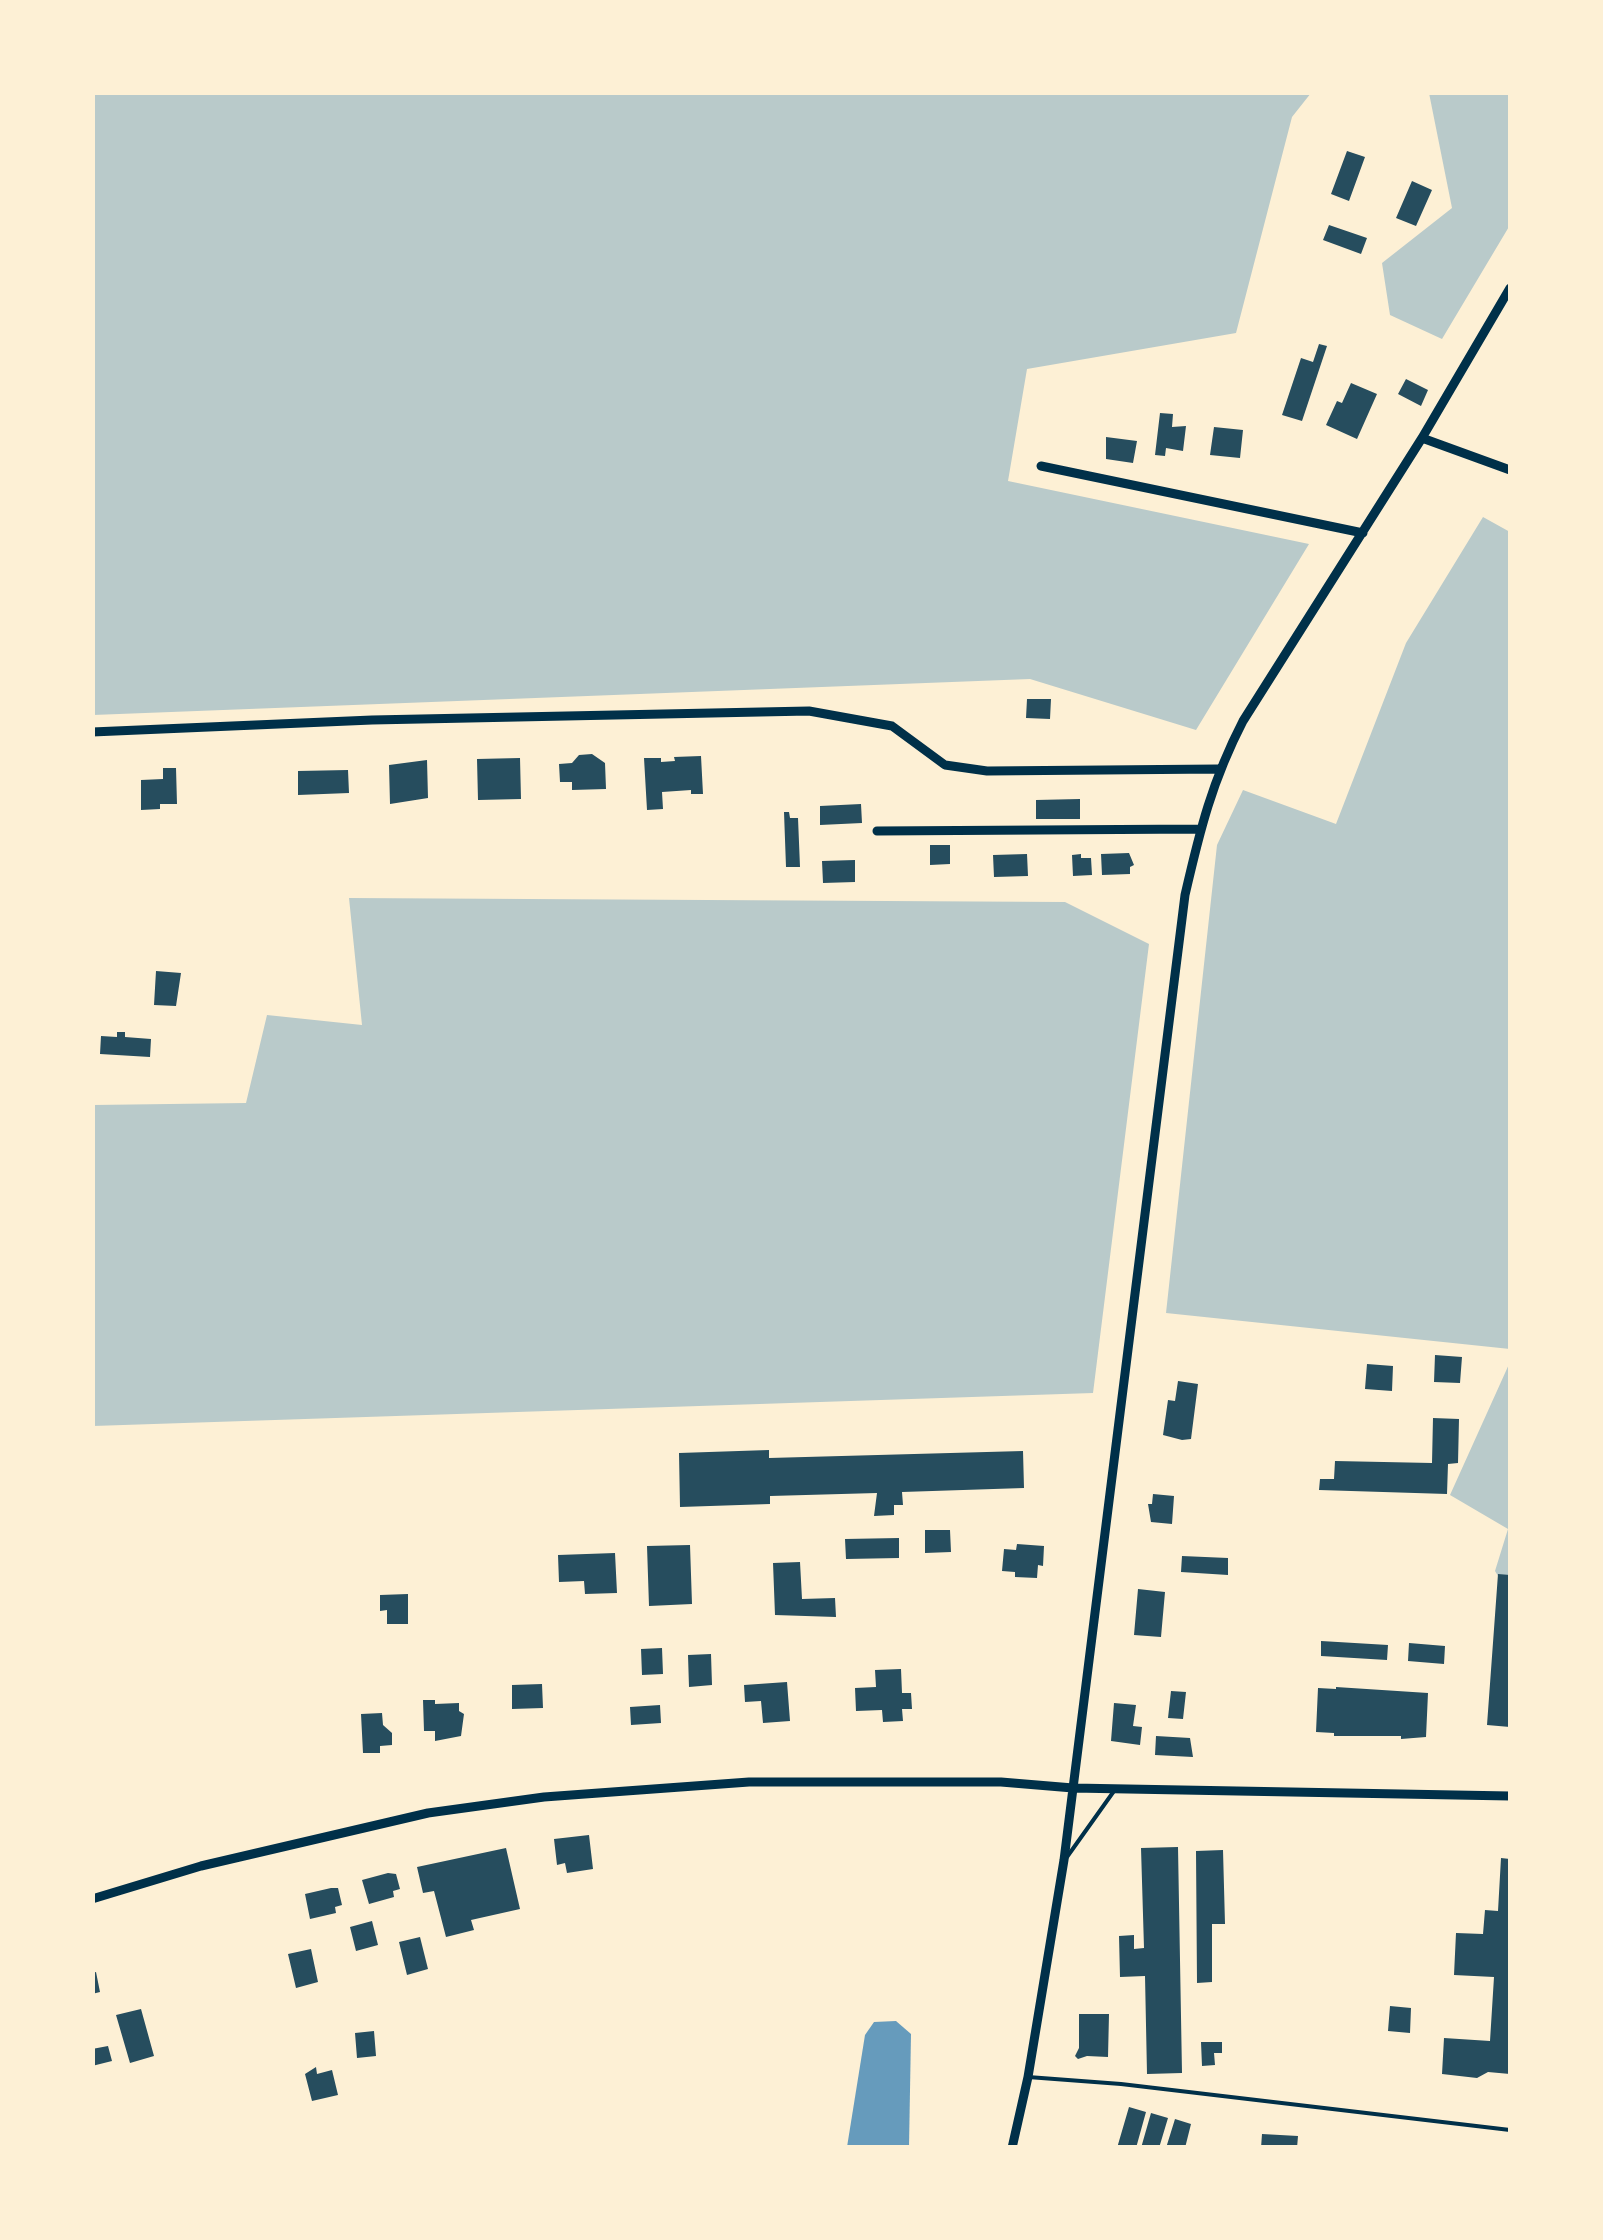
<!DOCTYPE html>
<html>
<head>
<meta charset="utf-8">
<style>
  body { margin:0 }
  #map { position:relative; width:1603px; height:2240px; overflow:hidden; background:#fdf0d5; font-family:"Playfair Display",serif }
  canvas { display:block }
  .frame { position:absolute; inset:0; border:95px solid #fdf0d5; pointer-events:none }
</style>
</head>
<body>
<div id="map">
<canvas width="1603" height="2240"></canvas>
<div class="frame"></div>
</div>
<script>
const c = document.querySelector('canvas').getContext('2d');
c.lineJoin = 'round';
function paint(path, color) { c.fillStyle = color; c.fill(path, 'evenodd'); }
function stroke(path, color, width, dash) { c.strokeStyle = color; c.lineWidth = width; c.lineCap = dash ? 'butt' : 'round'; c.setLineDash(dash || []); c.stroke(path); }
const green = new Path2D(`
  M92,93H1311L1292,117L1236,333L1027,369L1008,481L1309,544L1196,730L1030,679L93,715Z
  M1429,93H1510V225L1442,339L1390,315L1382,263L1452,208Z
  M1483,517L1510,532V1349L1166,1313L1217,845L1243,790L1336,824L1406,643Z
  M349,898L1065,902L1149,944L1093,1393L93,1426V1105L246,1103L267,1015L362,1025Z
  M1510,1362V1596L1495,1571L1508,1529L1450,1495Z`);
const water = new Path2D(`
  M896,2021L911,2034L909,2147H847L865,2035L874,2022Z`);
const building = new Path2D(`
  M1347,151L1365,157L1349,201L1331,194Z
  M1412,181L1432,190L1416,226L1396,218Z
  M1329,225L1367,238L1361,254L1323,240Z
  M1319,344L1327,346L1302,421L1282,415L1301,358L1313,362Z
  M1406,379L1428,390L1421,406L1398,394Z
  M1351,383L1377,394L1357,439L1326,425L1337,401L1342,403Z
  M1160,413L1173,414L1172,427L1186,426L1183,451L1166,448L1165,456L1155,455Z
  M1214,427L1243,430L1240,458L1210,455Z
  M1106,437L1137,441L1133,463L1106,459Z
  M1027,699H1051L1050,719L1026,718Z
  M592,754L605,763L606,789L572,790V782H560L559,764L572,763L579,755Z
  M701,756L703,794H691V790L662,792L663,809L647,810L644,758H661V762L675,761L674,757Z
  M520,758L521,799L478,800L477,759Z
  M427,760L428,798L390,804L389,765Z
  M163,768H176L177,804H160V809L141,810V780L163,779Z
  M348,770L349,793L298,795V771Z
  M1080,799V819H1036V800Z
  M861,804L862,823L820,825V806Z
  M784,812H789L790,818H798L800,867H786Z
  M930,845H950V864L930,865Z
  M1129,853L1134,865L1130,867V874L1102,875L1101,854Z
  M1027,854L1028,876L994,877L993,855Z
  M1081,854V858H1091L1092,875L1073,876L1072,855Z
  M855,860V882L823,883L822,861Z
  M156,971L181,973L176,1006L154,1005Z
  M117,1032H125V1037L151,1039L150,1057L100,1054L101,1036L117,1037Z
  M1435,1355L1462,1357L1460,1383L1434,1382Z
  M1367,1364L1393,1366L1392,1391L1365,1389Z
  M1178,1381L1198,1384L1191,1439L1182,1440L1163,1435L1168,1400L1175,1401Z
  M1433,1418L1459,1419L1458,1463L1448,1464L1447,1494L1319,1490L1320,1479H1334L1335,1461L1432,1463Z
  M769,1450V1458L1023,1451L1024,1488L902,1492L903,1505H894V1515L874,1516L877,1493L770,1496V1504L680,1507L679,1453Z
  M1153,1494L1174,1496L1172,1524L1151,1522L1148,1504H1152Z
  M925,1530H950L951,1552L925,1553Z
  M899,1538V1558L846,1559L845,1539Z
  M1017,1544L1044,1546L1043,1566L1038,1565L1037,1578L1015,1577V1572L1002,1571L1004,1549L1016,1550Z
  M690,1545L692,1604L649,1606L647,1546Z
  M615,1553L617,1593L585,1594L584,1581L559,1582L558,1555Z
  M1182,1556L1228,1558V1575L1181,1572Z
  M800,1562L802,1599L835,1598L836,1617L775,1615L773,1563Z
  M1498,1574L1510,1575V1727L1487,1725Z
  M1138,1589L1165,1592L1161,1637L1134,1635Z
  M408,1594V1624H387V1610L380,1611V1595Z
  M1321,1641L1388,1645L1387,1660L1321,1656Z
  M1409,1643L1445,1646L1444,1664L1408,1661Z
  M662,1648L663,1674L642,1675L641,1649Z
  M711,1654L712,1685L689,1687L688,1655Z
  M901,1669L902,1693H911L912,1709H902L903,1721L883,1722L882,1710L856,1711L855,1688L876,1687L875,1670Z
  M787,1682L790,1721L763,1723L761,1701L745,1702L744,1685Z
  M542,1684L543,1708L512,1709V1685Z
  M1336,1687L1428,1693L1426,1737L1401,1739V1736H1334V1733L1316,1732L1318,1688L1336,1689Z
  M1171,1691L1186,1692L1183,1719L1168,1718Z
  M423,1700H435V1704L459,1703V1711L464,1714L461,1736L435,1741V1731H424Z
  M1114,1703L1136,1705L1133,1726L1142,1727L1140,1745L1111,1741Z
  M660,1705L661,1723L631,1725L630,1707Z
  M382,1713L383,1725L392,1733V1745L380,1746V1753H363L361,1714Z
  M1156,1736L1190,1738L1193,1757L1155,1755Z
  M589,1835L593,1869L567,1873L565,1863L557,1865L554,1839Z
  M1178,1847L1182,2073L1147,2074L1145,1976L1120,1977L1119,1936L1134,1935V1949L1144,1948L1141,1848Z
  M506,1848L520,1909L471,1920L474,1930L446,1937L434,1891L423,1893L417,1867Z
  M1223,1850L1225,1924H1212V1982L1197,1983L1196,1851Z
  M1501,1858L1510,1859V2074L1488,2072L1477,2078L1442,2074L1444,2038L1490,2041L1494,1977L1454,1975L1456,1933L1483,1934L1485,1910L1498,1911Z
  M388,1873L396,1874L400,1889L393,1891L394,1897L369,1904L362,1880Z
  M331,1888H338L342,1905L335,1907L336,1913L310,1919L305,1894Z
  M372,1921L378,1945L356,1951L350,1927Z
  M420,1937L428,1969L407,1975L399,1942Z
  M311,1949L318,1982L296,1988L288,1954Z
  M96,1972L100,1992L92,1994V1973Z
  M1390,2006L1411,2008L1410,2033L1388,2031Z
  M141,2009L154,2056L130,2063L116,2015Z
  M1079,2014H1109L1108,2057L1087,2056L1078,2059L1075,2056L1079,2048Z
  M374,2031L376,2056L357,2058L355,2033Z
  M1201,2042H1222V2053H1214L1215,2065L1202,2066Z
  M108,2046L112,2061L92,2066V2049Z
  M316,2067L317,2074L332,2070L338,2095L312,2101L305,2074Z
  M1129,2107L1146,2112L1136,2148H1117Z
  M1151,2113L1168,2118L1159,2148H1141Z
  M1175,2119L1191,2124L1185,2148H1166Z
  M1262,2134L1298,2136L1297,2148H1261Z`);
const service = new Path2D(`
  M1067,1857L1114,1791
  M1028,2077L1121,2084L1510,2130`);
const minor = new Path2D(`
  M1422,438L1510,470
  M1041,466L1363,533
  M92,732L372,720L809,711L892,726L945,765L987,771L1218,769
  M877,831L1200,829
  M92,1899L201,1866L428,1813L544,1797L749,1782H1001L1073,1788L1510,1796
  M1012,2148L1028,2077L1064,1860L1185,895C1200,830 1212,781 1243,721L1422,438L1510,288`);
paint(green, '#b9caca');
paint(water, '#669bbc');
paint(building, '#264d5e');
stroke(service, '#003049', 4);
stroke(minor, '#003049', 9);
</script>
</body>
</html>
